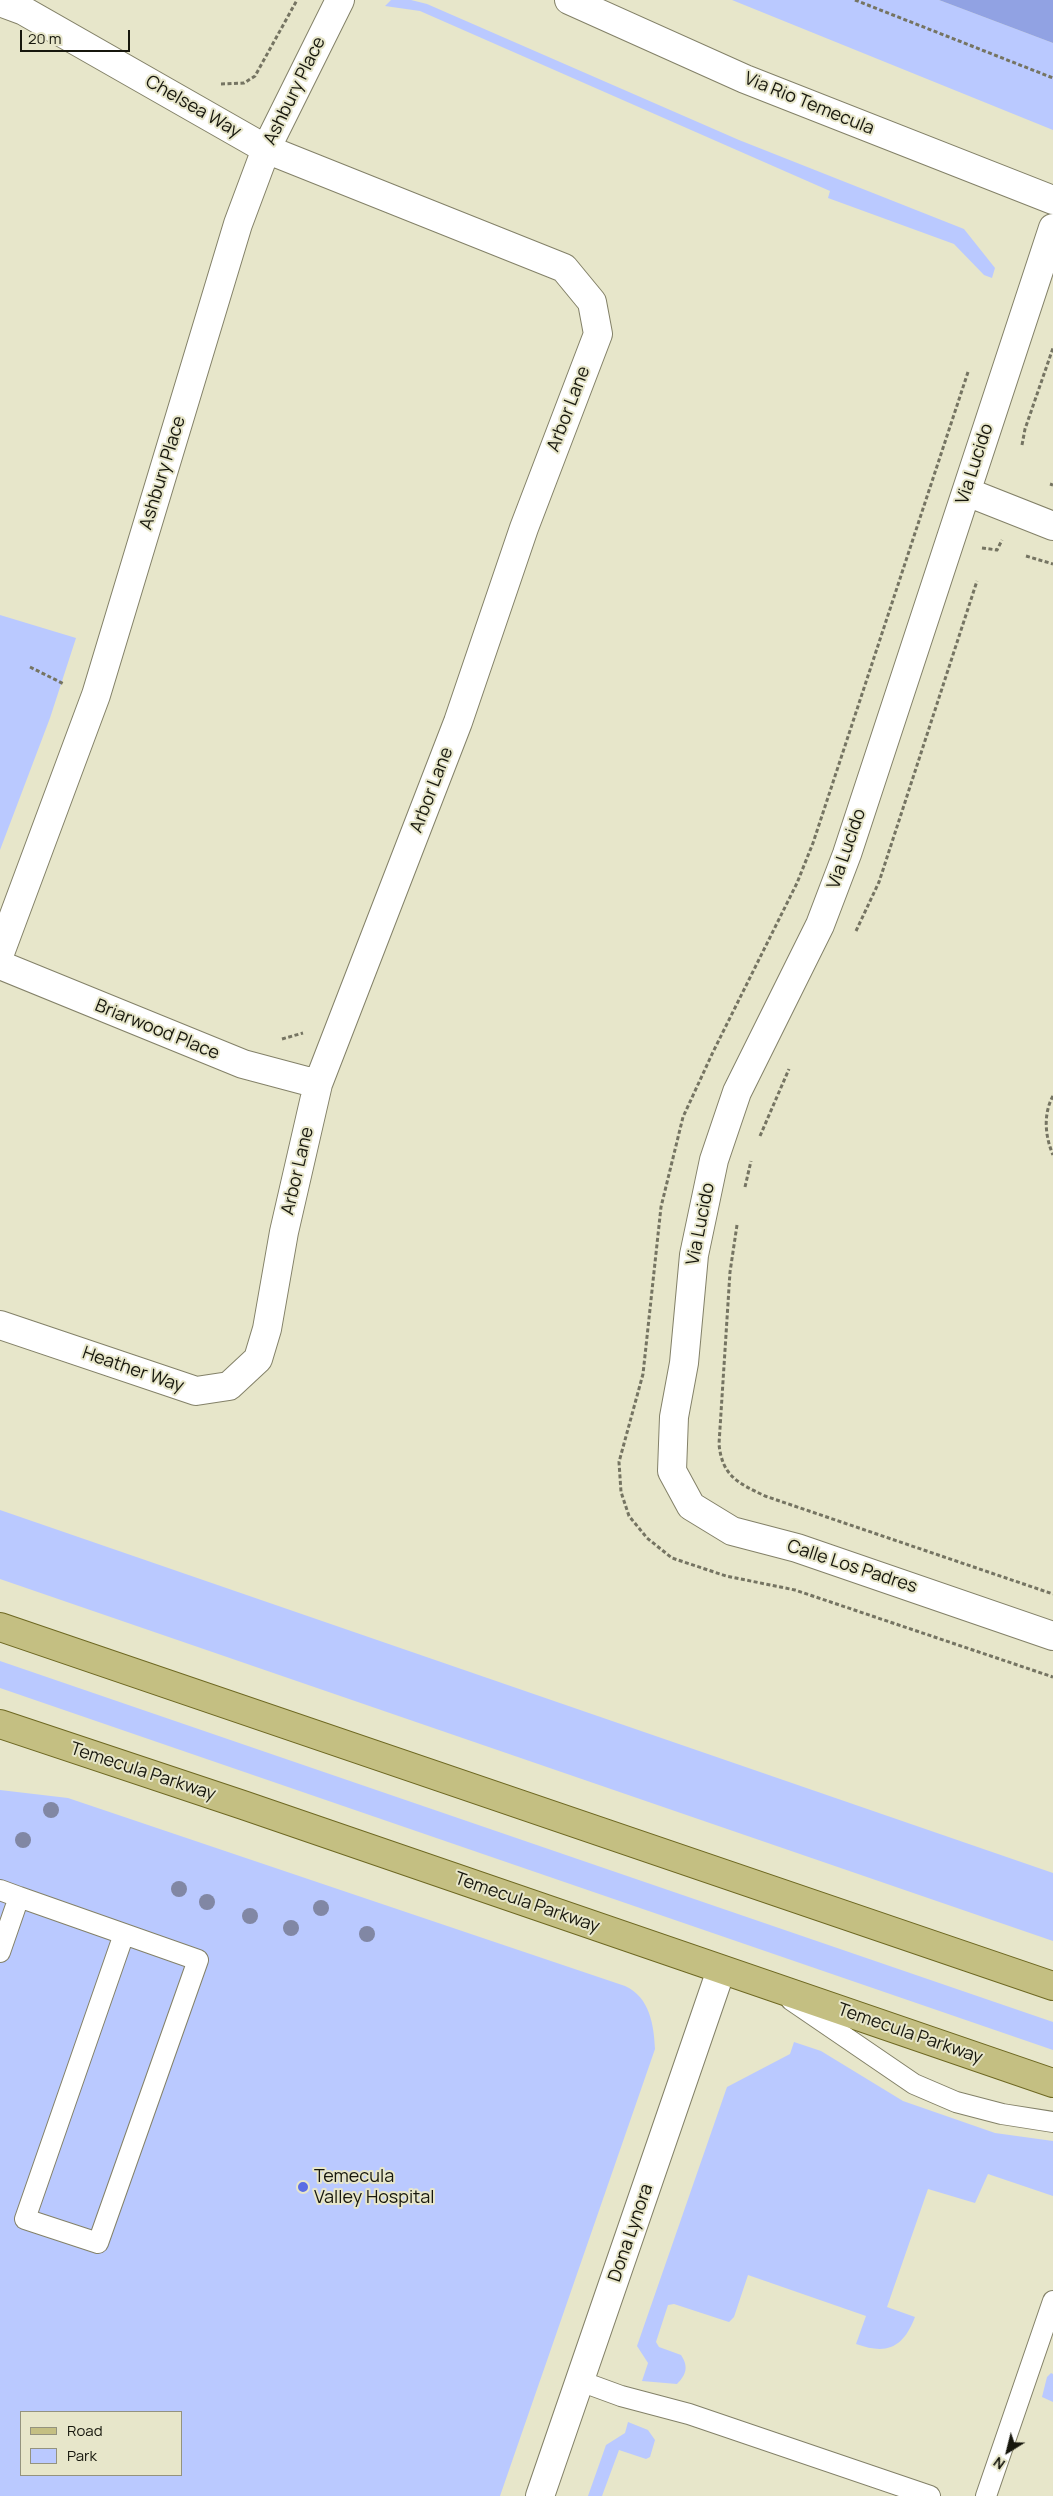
<!DOCTYPE html>
<html>
<head>
<meta charset="utf-8">
<style>
  body { margin:0 }
  #map { position:relative; width:1053px; height:2496px; overflow:hidden; background:#e7e6ca; font-family:Manrope,sans-serif }
  canvas { display:block }
  .legend { position:absolute; left:20px; top:2411px; width:162px; height:65px; box-sizing:border-box; background:#e7e6ca; border:1px solid #94937e; margin:0; padding:6px 9px; list-style:none; font-size:15px; color:#17170d }
  .legend li { display:flex; align-items:center; gap:10px; height:25px }
  .legend b { width:25px; border:1px solid #94937e }
  .north { position:absolute; left:983px; top:2426px; width:50px; height:50px; -webkit-text-stroke:4px #e7e6ca; paint-order:stroke; rotate:216deg; font-size:14px; font-weight:700; line-height:20px; text-align:center; color:#17170d }
  .north::after { content:''; display:block; margin:auto; width:18px; height:22px; background:#17170d; clip-path:polygon(50% 0,100% 100%,50% 72%,0 100%) }
  .scale { position:absolute; left:20px; top:30px; width:110px; height:22px; box-sizing:border-box; border:2px solid #17170d; border-top:0; padding-left:6px; font-size:15px; line-height:18px; white-space:nowrap; color:#17170d; -webkit-text-stroke:4px #e7e6ca; paint-order:stroke }
</style>
</head>
<body>
<div id="map">
<canvas width="1053" height="2496"></canvas>
<ul class="legend">
<li><b style="height:6px;background:#c4bf82"></b>Road</li>
<li><b style="height:14px;background:#bac9ff"></b>Park</li>
</ul>
<div class="north">N</div>
<div class="scale">20 m</div>
</div>
<script>
const c = document.querySelector('canvas').getContext('2d');
c.lineJoin = 'round';
function paint(path, color) { c.fillStyle = color; c.fill(path, 'evenodd'); }
function stroke(path, color, width, dash) { c.strokeStyle = color; c.lineWidth = width; c.lineCap = dash ? 'butt' : 'round'; c.setLineDash(dash || []); c.stroke(path); }
function label(font, color, halo, rows, align = 'center') {
  c.font = font + ' Manrope,sans-serif'; c.lineWidth = 4; c.setLineDash([]); c.textBaseline = 'middle'; c.strokeStyle = halo; c.fillStyle = color; for (const [text, x, y, turn = 0] of rows) {
    c.save(); c.translate(x, y); c.rotate((+turn || 0) * Math.PI / 180); c.textAlign = isNaN(turn) ? turn : align; if (halo) c.strokeText(text, 0, 0); c.fillText(text, 0, 0); c.restore();
  }
}
const green = new Path2D(`
  M391,0H411L427,4L739,140L964,229L995,268L992,278L984,275L954,244L828,198L830,191L420,11L385,6Z
  M732,0H939L1053,43V130Z
  M0,615L76,638L50,718L0,850Z
  M0,1510L1053,1873V1941L0,1579Z
  M0,1661L1053,2022V2050L0,1688Z
  M0,1790L68,1798L625,1986C650,1997 654,2026 655,2049L500,2496H0ZM21,2412H181V2475H21Z
  M794,2042L821,2051L903,2101L995,2133L1053,2141V2196L988,2174L975,2203L928,2189L887,2307L915,2317C903,2348 887,2355 856,2344L866,2316L748,2275L734,2317L729,2322L674,2304L668,2305L656,2342L659,2347L681,2355C689,2367 686,2375 677,2384L642,2381L648,2363L637,2346L727,2087L790,2054Z
  M1051,2373L1053,2374V2402L1042,2397L1047,2377Z
  M628,2422L648,2430L655,2440L650,2457L646,2459L619,2450L602,2496H588L606,2445L625,2433Z`);
const forest = new Path2D(`
  M939,0H1053V43Z`);
const path = new Path2D(`
  M855,0L1053,78
  M221,84L244,83L255,76L297,0
  M968,372L813,843L797,883L713,1052L683,1117L661,1207L643,1374L619,1462L621,1492L629,1516L647,1538L672,1558L726,1576L795,1590L1053,1677
  M1022,445L1025,429L1053,348
  M1050,484L1053,485
  M982,548L997,550L1002,540
  M1026,556L1053,564
  M30,667L64,684
  M856,931L879,882L977,581
  M282,1039L303,1033
  M1053,1096C1043,1114 1045,1136 1053,1155
  M760,1136L789,1069
  M745,1187L751,1161
  M737,1225L730,1272L719,1444C722,1476 738,1483 765,1496L1053,1594`);
const service = new Path2D(`
  M0,1890L19,1897L0,1952
  M19,1897L198,1960L98,2243L25,2219L124,1934
  M791,2000L914,2084L956,2102L1002,2114L1053,2122
  M580,2381L621,2396L689,2414L930,2496
  M986,2496L1053,2301`);
const minor = new Path2D(`
  M0,2L24,11L266,149L564,268L592,302L598,334L524,528L458,722L318,1084L284,1232L267,1329L258,1359L229,1386L196,1391L0,1325
  M1053,228L847,854L820,925L737,1092L714,1160L694,1255L684,1363L674,1417L672,1471L691,1506L732,1531L797,1548L1053,1636
  M967,492L1053,526
  M0,953L96,695L238,224L266,149L340,0
  M0,965L243,1064L318,1084`);
const tertiary = new Path2D(`
  M569,0L745,79L1053,200
  M540,2496L721,1970`);
const primary = new Path2D(`
  M0,1627L1053,1986
  M0,1724L243,1805L1053,2083`);
const trees = [
  [51,1810],
  [23,1840],
  [179,1889],
  [207,1902],
  [321,1908],
  [250,1916],
  [291,1928],
  [367,1934]
];
const markers = [
  [303,2187,6,"#5a6de4"]
];
const streetNames = [
  ["Ashbury Place",295,91,-64],
  ["Via Rio Temecula",809,104,22],
  ["Chelsea Way",193,107,30],
  ["Arbor Lane",569,409,-69],
  ["Via Lucido",975,464,-72],
  ["Ashbury Place",163,473,-73],
  ["Arbor Lane",432,790,-69],
  ["Via Lucido",847,849,-71],
  ["Briarwood Place",157,1030,22],
  ["Arbor Lane",298,1171,-77],
  ["Via Lucido",701,1224,-79],
  ["Heather Way",133,1370,19],
  ["Calle Los Padres",852,1567,18],
  ["Temecula Parkway",143,1772,18],
  ["Temecula Parkway",527,1903,19],
  ["Temecula Parkway",910,2034,19],
  ["Dona Lynora",631,2233,-71]
];
const poiNames = [
  ["Temecula",314,2177],
  ["Valley Hospital",314,2198]
];
paint(green, '#bac9ff');
paint(forest, '#91a2e3');
stroke(service, '#838168', 22);
stroke(minor, '#838168', 30);
stroke(tertiary, '#838168', 30);
stroke(primary, '#6e6822', 30);
stroke(path, '#757462', 3, [4, 2.5]);
stroke(service, '#fff', 20);
stroke(minor, '#fff', 28);
stroke(tertiary, '#fff', 28);
stroke(primary, '#c4bf82', 28);
c.fillStyle = '#8187a4';
for (const [x, y] of trees) { c.beginPath(); c.arc(x, y, 8, 0, 2 * Math.PI); c.fill(); }
for (const [x, y, r, color] of markers) { const dot = new Path2D(); dot.arc(x, y, r, 0, 2 * Math.PI); c.fillStyle = color; c.fill(dot); stroke(dot, '#e7e6ca', 2); }
label('18px', '#17170d', '#e7e6ca', streetNames);
label('18px', '#17170d', '#e7e6ca', poiNames, 'left');
</script>
</body>
</html>
